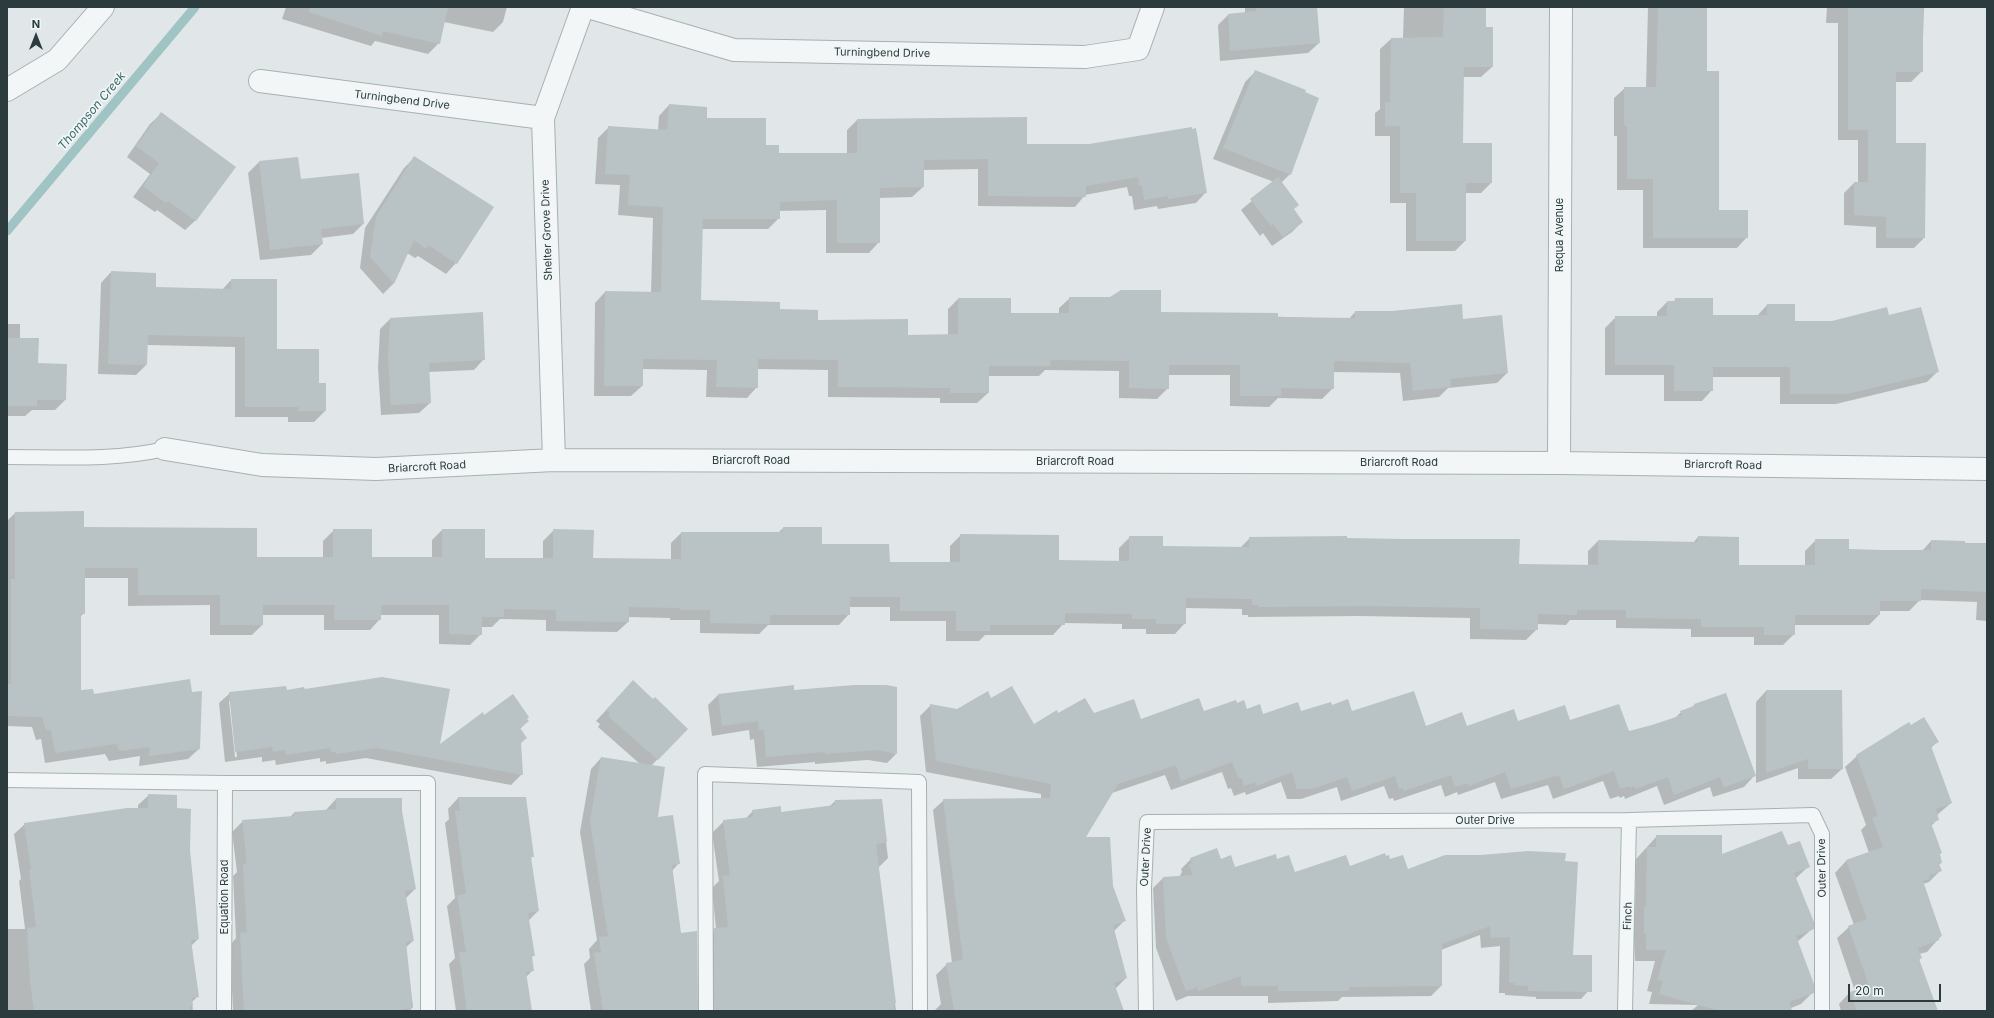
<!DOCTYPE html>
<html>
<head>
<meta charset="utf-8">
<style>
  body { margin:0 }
  #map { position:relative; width:1994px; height:1018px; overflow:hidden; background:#e1e7e8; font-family:Inter,sans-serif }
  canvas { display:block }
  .frame { position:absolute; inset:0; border:8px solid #2b3b3e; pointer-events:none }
  .north { position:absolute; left:16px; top:16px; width:40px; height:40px; -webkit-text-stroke:3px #f0f5f6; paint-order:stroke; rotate:0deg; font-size:11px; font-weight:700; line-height:16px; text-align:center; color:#2b3b3e }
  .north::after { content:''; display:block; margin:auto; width:14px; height:18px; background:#2b3b3e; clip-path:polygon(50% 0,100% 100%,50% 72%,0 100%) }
  .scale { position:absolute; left:1848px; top:984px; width:93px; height:18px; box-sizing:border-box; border:2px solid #2b3b3e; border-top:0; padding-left:5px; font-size:12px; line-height:14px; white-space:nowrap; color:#2b3b3e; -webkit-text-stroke:3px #f0f5f6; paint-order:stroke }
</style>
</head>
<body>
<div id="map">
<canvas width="1994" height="1018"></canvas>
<div class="frame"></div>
<div class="north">N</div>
<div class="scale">20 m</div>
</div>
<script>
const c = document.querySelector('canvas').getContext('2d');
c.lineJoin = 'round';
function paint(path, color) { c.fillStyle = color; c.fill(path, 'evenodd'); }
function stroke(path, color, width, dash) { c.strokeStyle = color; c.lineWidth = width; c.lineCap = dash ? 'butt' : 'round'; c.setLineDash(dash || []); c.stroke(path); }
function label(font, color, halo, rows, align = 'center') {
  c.font = font + ' Inter,sans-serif'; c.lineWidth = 3.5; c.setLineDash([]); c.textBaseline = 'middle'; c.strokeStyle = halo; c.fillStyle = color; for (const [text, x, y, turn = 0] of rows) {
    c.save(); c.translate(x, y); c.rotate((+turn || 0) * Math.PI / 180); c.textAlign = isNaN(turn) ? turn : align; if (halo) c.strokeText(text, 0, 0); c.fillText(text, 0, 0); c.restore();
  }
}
const shadow = new Path2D(`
  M286,7H507L503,22L493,32L444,22L439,43L428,54L375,41L371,46L282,19Z
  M1245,7H1316L1319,43L1308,53L1220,61L1218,25L1228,15L1245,13Z
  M1404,7H1485V28L1492,67L1481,77H1463L1462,144L1491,183L1481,193H1465V241L1455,251H1406V203H1390V136H1375V113L1380,109V49L1391,39H1403Z
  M1648,7H1706V72L1718,211L1747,237L1737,248H1643V190H1617V136H1614V98L1625,88H1646Z
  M1827,7H1924L1922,71L1911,82H1895V144L1924,238L1914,248H1876V227L1844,225V193L1855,182H1858V140H1838V23H1826Z
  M1256,71L1290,174L1281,183L1293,209L1302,222L1292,232L1272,246L1263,233L1260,236L1241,210L1274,182L1213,159L1245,82Z
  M669,105L706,119L778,154H847V130L857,120L1026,145L1206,192L1196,203L1158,209L1157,206L1134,210L1132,196H1129L1127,187L1085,195L1075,207L978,206V169L923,170V187L912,197L879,198V242L869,253H826V210L778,211V219L768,229H702L700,301L779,310L817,321L907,336L948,335V309L959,298L1010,314H1059V308L1070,298L1160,313L1349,319L1355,312H1392L1462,320L1507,373L1497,383L1448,388L1439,397L1403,401L1400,373L1333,372V388L1322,399L1278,398L1269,407L1230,406V375H1168V388L1157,399L1119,398V371L1045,370L1039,376H988V393L977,403H940V398L828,397V370L757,369V387L747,398L706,397L707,370L642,369V386L631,396H594L595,303L605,292L651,293L653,218L618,215L620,185L595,184L598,138L609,127L658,131L659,116Z
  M161,114L196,220L185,230L157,210L155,212L133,197L150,174L127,157L150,124Z
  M297,158L300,181L363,224L353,234L321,238L322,244L311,255L260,260L248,173L259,162Z
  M414,158L456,263L446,274L418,256L415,258L407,253L393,284L383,294L360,268L365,228L404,168Z
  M111,272L155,288L222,290L231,280L276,350L318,384H325V411L314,422H288V417H235V347L147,345L146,365L136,375L98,374L101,283Z
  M1676,299L1712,316H1757L1767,305L1794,322H1832L1888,316L1937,372L1927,382L1836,404H1780V377H1712V390L1702,401H1664V375H1605V328L1616,317H1657V312L1667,302H1673Z
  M390,319L484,359L474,370L428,372L430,403L419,413L381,415L378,368L380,329Z
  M7,324H20V339L65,400L55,410H32L25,416H7Z
  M15,513L83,528L256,558H323V541L334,530L371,558H432V540L442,530L484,559H543V541L554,530L592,559L671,560V543L681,533H778L783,528L821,545L889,563H950V546L961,535L1058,561L1119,562V548L1130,537L1162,547L1240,548L1250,538L1346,539L1518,565L1588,566V551L1598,541L1693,543L1698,537L1738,566H1805V551L1816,540L1848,550L1922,551L1931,541L1987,544V621L1976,620L1977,602L1920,600L1909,611H1879V615L1869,625H1794V634L1783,645H1754V637H1691V629L1616,628V620H1570L1566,625L1537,624V629L1526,640L1470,639V618L1359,616L1248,617V615H1242V609L1185,608V623L1175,634H1146V629H1122V624L1064,623L1053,635H985L979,641H946V621H890V607H849V614L839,625H768L759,634L700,633V620H670V618L628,617V622L617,632L546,631V620L500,619L492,627H481V634L470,645L439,644V615H380V619L370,630H324V615H262V625L252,635H210V605L128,606V578H84V613L80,617V691L93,695L199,749L188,759L139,766L140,756L109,761L105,754L45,763L41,739L36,740L32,727L7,726V521Z
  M304,690L439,746L484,716L526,719L528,721L520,729L526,738L520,744L522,774L511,785L366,758L326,764V761L320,762V758L276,765L275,760L262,762V757L225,762L219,703L230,693ZM229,701H231L237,757H235Z
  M1766,691L1842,769L1831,779H1798V768L1756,783V702Z
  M623,692L653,700L687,729L651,766L657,819L679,863L672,871L680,934L695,1011H591L584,964L590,958L589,949L597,940L580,832L591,769L601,758L640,764L598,727L600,724L596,721Z
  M718,695L896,754L887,763L868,760L815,764V762L757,767L754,739L750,740L749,730L712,736L708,705Z
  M991,699L1034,726L1058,714L1093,715L1140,720L1204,712L1236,704L1247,710L1263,715L1301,713L1331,706L1352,713L1425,727L1466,728L1517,722H1569L1628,732L1652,726L1675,718L1681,712L1691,709L1694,705L1754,776L1744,787L1713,797L1710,787L1664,805L1657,786L1625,799L1624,796L1620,798L1619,796L1610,799L1603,781L1553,799L1548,785L1501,799L1495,782L1458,795L1457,792L1445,797L1441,785L1394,801L1393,798L1389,799L1384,786L1341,801L1337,787L1301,799H1287L1281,782L1246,795L1245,792L1234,796L1231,788L1228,789L1222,772L1171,790L1165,775L1112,793L1084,838L1112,886L1124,921L1114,931L1126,978L1115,989L1123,1011H934L941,1004L936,975L947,964L952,963L933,810L944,800L1041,799V794L926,772L920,716L931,705L957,710Z
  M1911,726L1937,742L1931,748L1951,803L1937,815L1938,819L1931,826L1941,862L1939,865L1941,870L1929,882L1923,884L1941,936L1927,952L1919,954L1921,958L1919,960L1937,1011H1841L1839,1004L1850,992L1855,991L1837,938L1849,927L1854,925L1835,873L1846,861L1869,853L1861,830L1866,825L1845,767L1857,756Z
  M149,795L176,809L189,850L198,939L191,946L198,996L192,1002L193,1011H7V929H25L19,881L21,879L14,834L25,824L138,809V805Z
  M458,798H525L533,856L530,859L538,911L528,921L534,955L531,958L533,970L526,977L531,1011H456L449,964L455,958L447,906L455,898L445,823L449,819L448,809Z
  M336,799L401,812L415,889L405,899L413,941L405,948L413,1007L409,1011H233L230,945L236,938L233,876L237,872L232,832L243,821L290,817L294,813L326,810Z
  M881,800L888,858L878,868L896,1011H704L703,941L716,929L712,888L719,881L712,833L724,821L745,819L753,811L780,814L829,807L835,801Z
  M1657,836L1721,855L1787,847L1809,866L1795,879L1812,929L1797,942L1812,993L1801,1004L1791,1008L1792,1011H1691L1698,1005L1649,1004L1652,992L1647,991L1655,961H1635L1633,919L1635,917L1636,859Z
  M1191,859L1220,860L1234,869L1277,860L1295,874L1389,861L1408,870L1564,862L1572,956L1591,988L1581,999H1536V997L1505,995V993H1499L1500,946L1481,948L1480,935L1441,950V986L1431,996L1342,997L1338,1001L1268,1003V996H1188L1176,1001L1156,948L1153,888L1163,878L1179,877L1182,872L1181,869Z`);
const stream = new Path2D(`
  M7,231L195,7`);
const building = new Path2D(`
  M310,7H448L440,44L383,31L382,36L309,12Z
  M1256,7H1317L1320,43L1230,51L1228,14L1256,11Z
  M1444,7H1486V27H1493V67H1464L1463,143H1492V183H1466V241H1416V193H1400V126H1385V102H1390L1391,38L1443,37Z
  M1658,7H1707V71H1719V210H1748V238H1653V179H1627V126H1624V87H1656Z
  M1848,7H1923V72H1896V143H1926L1925,238H1886V217L1854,215V182H1868V130H1848Z
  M1255,70L1306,90L1305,92L1319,98L1291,175L1223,148Z
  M669,104L707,107V118H766V145H779V153H857V119L1027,117V144H1089L1192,127V129L1196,128L1207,193L1168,199V196L1144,200L1142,186H1139L1138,177L1086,186V197L988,196V159L924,160V187L880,188V243H837V200L780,202V219H703L701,300L780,302V309L818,310V320L908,319V335L958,334V298H1011V313H1069V297H1110L1121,290H1161V312L1278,313V317L1355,318V311H1392L1462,304L1463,319L1502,315L1508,373L1450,379L1451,387L1413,391L1410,363L1334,361V389L1281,388V396H1240V365H1169V389L1129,388V361L1051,360L1050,366H989V393H950V388L838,387V360L758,359V388L716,387L717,360L643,359V386H604L605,291L661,292L663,207L628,205L630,175L605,174L608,126L667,130Z
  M161,112L236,167L196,221L168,201L166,203L143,186L159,163L136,146Z
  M414,156L494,207L457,264L428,245L426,249L414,240L394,284L370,257L376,217Z
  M298,157L301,179L359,173L364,224L321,229L323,244L270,250L259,161Z
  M1278,177L1299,205L1294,209L1303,222L1283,237L1273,224L1271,226L1250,199Z
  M111,271L156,273V287L231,289V279H277V349H319V383H326V411H298V407H245V337L148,335L147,365L108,364Z
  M1675,298H1713V315H1767V304H1795V321H1832L1887,307L1889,315L1921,307L1939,372L1847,394H1790V367H1713V391H1674V365H1615V316H1667V301H1675Z
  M483,312L485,360L429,363L431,403L391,405L388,357L390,318Z
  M7,338H39L38,363L67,364L66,400H37V406H7Z
  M84,511V527L257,528V557H333V529H372V557H442V529H485V558H553V529L594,530L593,558L681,559V532H783V527H822V544H889L890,562H960V534L1059,535V560L1129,561V536H1163V546L1249,547V537L1347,536V538L1403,539H1520L1519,564L1598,565V540L1698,542V536L1739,537V565H1815V539H1849V549L1882,550H1931V540L1965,541V543H1987V592L1921,589V601H1880V615H1795V635H1764V627H1701V619L1626,618V610H1577V615L1538,614V630L1480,629V608L1370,606L1258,607V605H1252V599L1186,598V624H1156V619H1132V614L1065,613V625H990V631H956V611H900V597H850V615H770V624L710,623V610H680V608L629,607V622L556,621V610L504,609V617H482V635L449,634V605H381V620H334L335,605H263V625H220V595H138V568H85V614H81V690L93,689L94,694L190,679L192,692L202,691L200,749L149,756L150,747L120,751L116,744L55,753L51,730H46L42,717L7,716V684H11V579H15V512Z
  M382,677L450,689L440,744L483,712L484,715L513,694L529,717L527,719L529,721L520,728L527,738L521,742L523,775L377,748L336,754V752H331L330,748L286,755L285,750L273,752L272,747L235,752L229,692L286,686L287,690L304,687L305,689Z
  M633,680L653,699L655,697L688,729L658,760L608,716L610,713L606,710Z
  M794,685V690L854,685H886L897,687V754L878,750L825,754V752L766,757L764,730H759L758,721L722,726L718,694Z
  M1012,686L1034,724L1057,710L1058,713L1085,698L1094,713L1134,699L1141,719L1199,698L1204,711L1236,700L1237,703L1244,700L1247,709L1260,704L1263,714L1298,702L1301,711L1331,702L1332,705L1348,699L1352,711L1414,691L1426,726L1462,712L1467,726L1514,709L1518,721L1565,705L1570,720L1619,704L1629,731L1652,725L1682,715L1680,711L1694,706V704L1726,693L1756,776L1724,787L1720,777L1674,795L1668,777L1635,789V786L1630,788L1629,786L1620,789L1614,771L1564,789L1559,775L1511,789L1505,772L1469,786L1468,783L1455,787L1451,775L1404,791L1403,788L1399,789L1395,776L1352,791L1347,777L1312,789H1297L1292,772L1256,786L1255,782L1244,786L1242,778L1239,779L1232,762L1181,781L1176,765L1118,784L1086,837H1110L1113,886L1126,921L1113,925L1127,978L1114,983L1124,1011H954L946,963L963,960L943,799L1050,798L1051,784L936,761L930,704L957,709L988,691L991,698Z
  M1766,690H1842L1843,769H1808V759L1766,773Z
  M1924,717L1939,742L1931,746L1952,803L1936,809L1939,820L1931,823L1942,853L1940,854L1942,863L1939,864L1942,871L1929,875L1930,878L1923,881L1942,936L1939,937V940L1918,948L1922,958L1919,959L1938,1011H1857L1850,992L1869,985L1848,926L1867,919L1846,860L1883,847L1872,818L1878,815L1856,755L1909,722L1911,725Z
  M601,757L665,767L658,817L673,815L680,864L672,865L681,933L697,931L698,1011H603L594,953L601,952L599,937L608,936L590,821Z
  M148,794L177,795V808L191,809L190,850L199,939L191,940L199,997L192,998L193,1006L190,1007L191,1011H34L30,981L27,928L36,927L29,869H31L24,823L127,808H148Z
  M458,797H526L534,857H531L539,911L528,913L535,956H532L534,971L526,972L532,1011H467L459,952H466L457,895L466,894L455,811H460Z
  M336,798H402V811L416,889L405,891L414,941L406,942L413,1008L392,1011H244L240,933L247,932L243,865L247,864L242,820L294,816V812L336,809Z
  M882,799L887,842L876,844L896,1003H894V1011H714V928L728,927L723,876L730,875L723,820L753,817L752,810L781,806V812L835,805V800Z
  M1782,831L1788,845L1800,841L1810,867L1794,873L1814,922V929L1796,936L1814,984V993L1789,1002L1792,1011H1720L1659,994L1663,981L1657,980L1666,950H1646V934H1644V907H1646L1647,847H1656V835H1722V854Z
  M1217,848L1221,859L1231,855L1235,867L1276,854L1277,859L1289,855L1295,872L1346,855L1350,866L1385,853L1386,856L1389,855L1390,859L1403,855L1408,869L1445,855H1481L1528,851L1566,853L1565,861L1578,862L1573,955H1592V992L1528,991V986L1514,985V983H1509L1510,937L1491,938L1490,926L1442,944V986L1349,987V991H1278V986H1241V976L1198,991L1197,987L1186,991L1166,938L1163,877L1193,875L1189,865L1192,863L1190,858Z`);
const lane = new Path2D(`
  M7,457C60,457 113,461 165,449
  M7,780L225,783H428V1011
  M224,1011L225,783
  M706,1011L705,774L919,782L920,1011
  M1146,1011L1144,888L1147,822L1629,820L1813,815L1822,834V1011
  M1625,1011L1629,820`);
const street = new Path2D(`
  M588,7L734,50L1085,57L1138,49L1153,7
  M260,81L543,118
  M7,90L57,60L103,7
  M165,449L262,465L376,469L554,460L1559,463L1987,469
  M554,460L543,118L583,7
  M1559,463L1561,7`);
const streetNames = [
  ["Turningbend Drive",882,53,1],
  ["Turningbend Drive",402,100,7],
  ["Shelter Grove Drive",547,230,-92],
  ["Requa Avenue",1560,235,-90],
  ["Briarcroft Road",751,461],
  ["Briarcroft Road",1075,462],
  ["Briarcroft Road",1399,463],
  ["Briarcroft Road",1723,465,1],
  ["Briarcroft Road",427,467,-3],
  ["Outer Drive",1485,821],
  ["Outer Drive",1146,857,-87],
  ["Outer Drive",1822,868,-91],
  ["Equation Road",225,897,-90],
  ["Finch",1628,916,-88]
];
const waterNames = [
  ["Thompson Creek",92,111,-50]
];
paint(shadow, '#0003');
stroke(stream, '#a0c3c4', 9);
paint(building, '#b9c2c4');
stroke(lane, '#a7b0b2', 16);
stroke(street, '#a7b0b2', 24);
stroke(lane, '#f3f6f7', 14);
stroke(street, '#f3f6f7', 22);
label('11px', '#2b3b3e', '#f0f5f6', streetNames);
label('italic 12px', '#3a696d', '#f0f5f6', waterNames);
</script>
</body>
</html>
